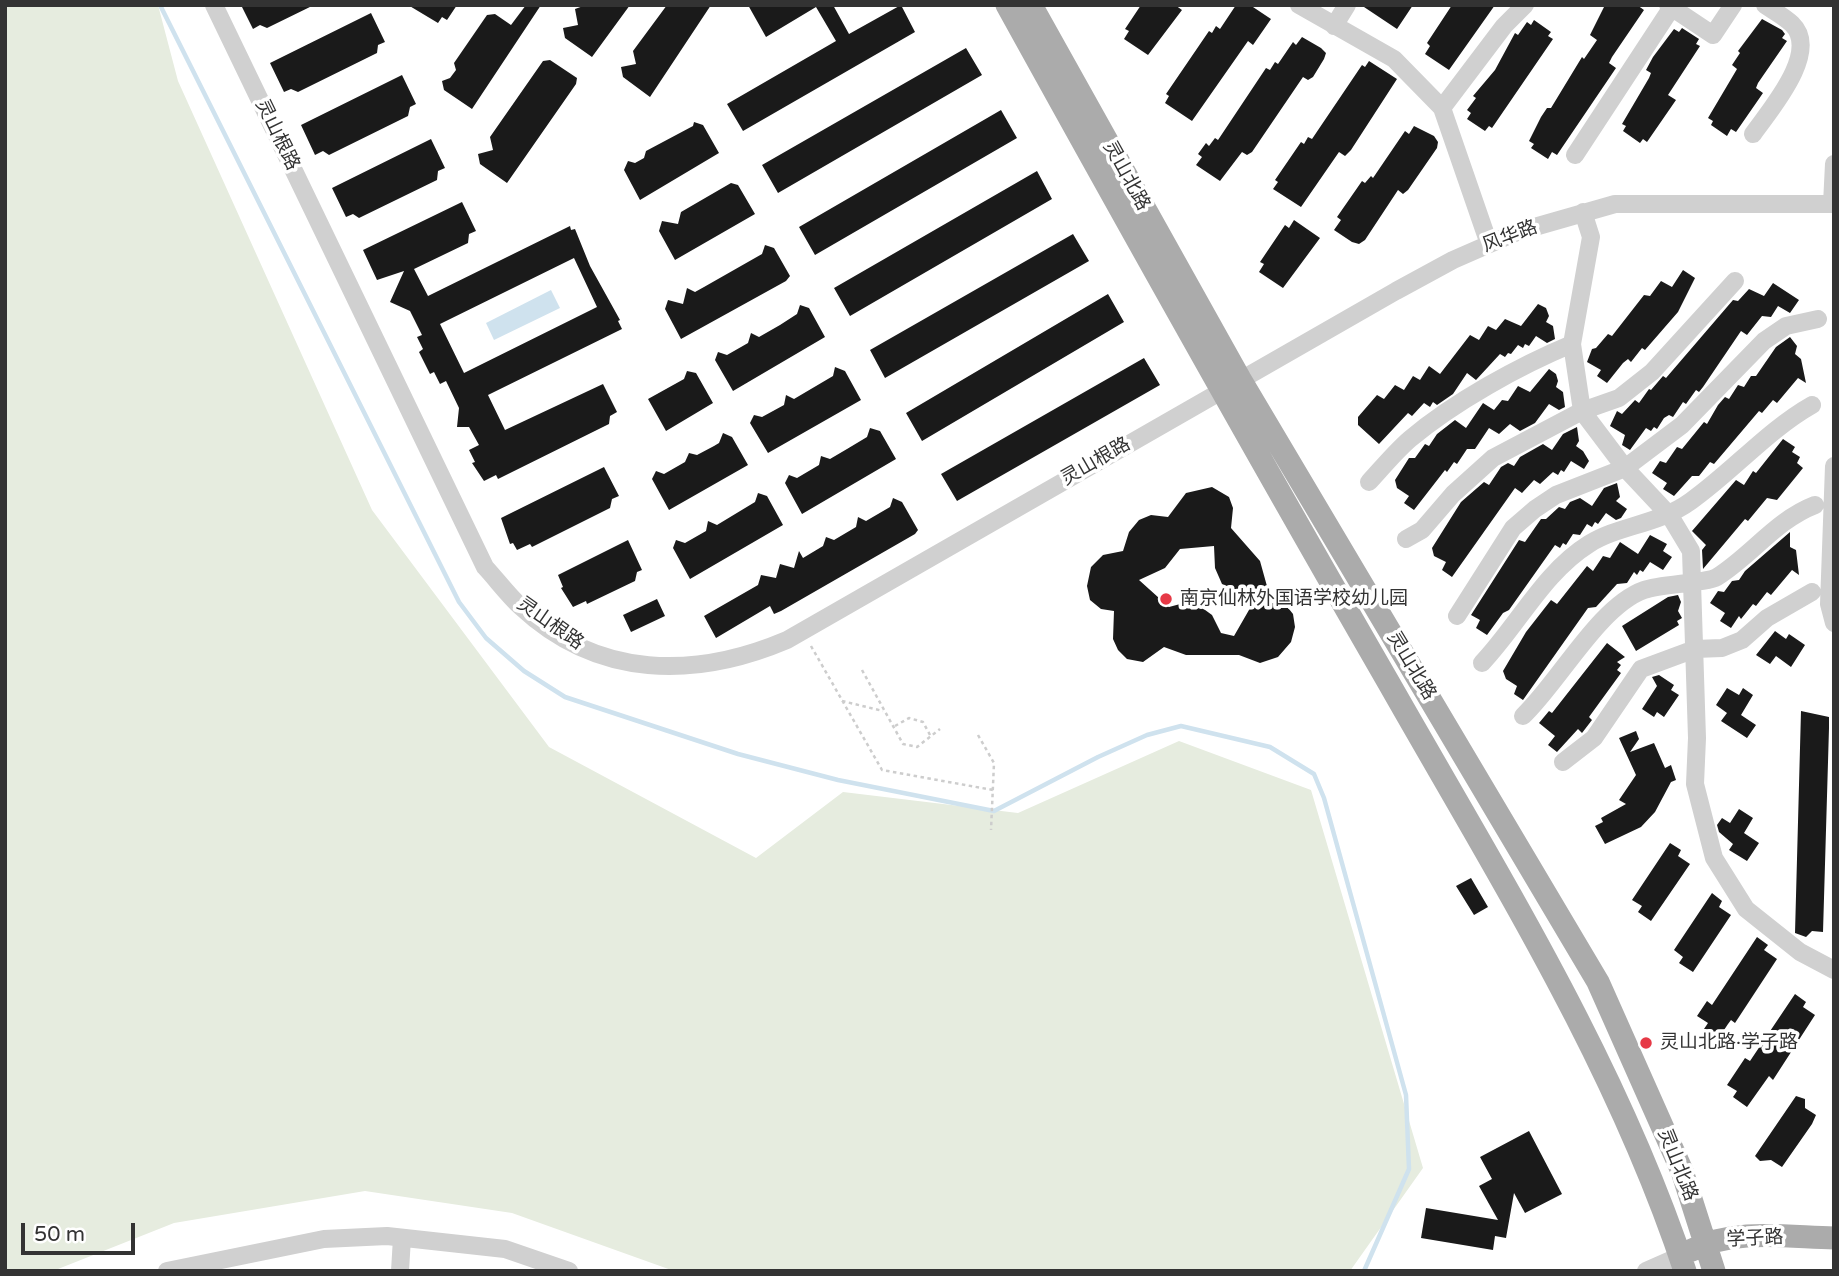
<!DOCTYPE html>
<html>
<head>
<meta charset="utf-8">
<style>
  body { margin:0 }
  #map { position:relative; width:1839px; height:1276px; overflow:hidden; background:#fff; font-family:"Varela Round",sans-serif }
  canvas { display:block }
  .frame { position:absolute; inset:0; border:7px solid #333; pointer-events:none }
  .scale { position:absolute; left:21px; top:1223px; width:114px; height:32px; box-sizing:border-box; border:4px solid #333; border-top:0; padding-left:9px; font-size:21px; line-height:24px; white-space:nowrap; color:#333; -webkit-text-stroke:5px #fff; paint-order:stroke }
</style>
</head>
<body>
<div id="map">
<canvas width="1839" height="1276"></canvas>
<div class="frame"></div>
<div class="scale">50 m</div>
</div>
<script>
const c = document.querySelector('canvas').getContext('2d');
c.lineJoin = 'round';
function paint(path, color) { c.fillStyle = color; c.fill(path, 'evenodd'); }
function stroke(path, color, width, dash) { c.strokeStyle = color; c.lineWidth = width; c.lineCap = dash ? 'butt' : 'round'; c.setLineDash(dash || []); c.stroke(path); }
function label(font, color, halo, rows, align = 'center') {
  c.font = font + ' "Varela Round","Noto Sans SC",sans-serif'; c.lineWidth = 7; c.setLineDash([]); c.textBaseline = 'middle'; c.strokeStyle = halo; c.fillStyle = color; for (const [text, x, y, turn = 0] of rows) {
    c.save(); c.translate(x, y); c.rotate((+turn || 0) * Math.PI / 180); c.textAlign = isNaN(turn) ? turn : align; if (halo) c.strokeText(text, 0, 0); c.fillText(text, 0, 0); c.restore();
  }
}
const green = new Path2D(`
  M5,5H158L178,81L372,510L549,747L756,858L843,792L1018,813L1179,741L1311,790L1423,1168L1350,1271H674L512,1213L365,1191L174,1223L53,1271H5Z`);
const water = new Path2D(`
  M551,290L560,308L494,340L486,323Z`);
const stream = new Path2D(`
  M160,5L459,602L486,638L524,671L565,697L738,754L838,780L994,811L1098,757L1147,735L1181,726L1270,747L1314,774L1324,798L1406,1095L1409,1169L1364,1271`);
const building = new Path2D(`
  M241,5H314L267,28L260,25L253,29Z
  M408,5H457L447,20L442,17L438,23Z
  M526,5H541L472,109L444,90L442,81L450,78L456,70L454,63L487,15L495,14L511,25Z
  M586,5H630L592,57L565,38L563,28L578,25L575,9Z
  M667,5H711L650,97L623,77L621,67L636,64L633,51Z
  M748,5H833L849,34L901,5L915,32L743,131L727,104L836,41L816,7L766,37Z
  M1141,5H1175L1182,10L1148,55L1124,39L1129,31L1125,29Z
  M1236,5H1250L1271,19L1253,45L1248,41L1192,121L1165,103L1169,96L1166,94L1209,31L1212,33L1216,26L1220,29Z
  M1361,5H1413L1397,29Z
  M1452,5H1495L1449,70L1425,54L1430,46L1427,43Z
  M1605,5H1637L1644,10L1612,57L1609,63L1616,68L1557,155L1552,152L1548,159L1531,148L1534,144L1529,141L1541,117L1547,108H1551L1582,57L1584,59L1597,40L1590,35Z
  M371,13L385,42L378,45L377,53L298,92L291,89L284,92L270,63Z
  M1762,19L1782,30L1785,34L1782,38L1787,41L1758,83L1756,88L1763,93L1736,132L1731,129L1727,136L1711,125L1713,121L1708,118L1737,69L1732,65L1740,53L1738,51Z
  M1534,20L1551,32L1548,36L1553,39L1492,128L1489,126L1485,131L1467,119L1471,113L1467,110L1476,98L1473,96L1495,70L1515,33L1518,35L1527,22L1531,25Z
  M1682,28L1699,39L1696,44L1700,46L1668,95L1676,100L1647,142L1643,139L1640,143L1623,131L1626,126L1622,124L1649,78L1651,73L1646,70L1653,57L1674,29L1679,32Z
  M1302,37L1321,48L1326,53L1324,59L1313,77L1308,80L1303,77L1252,152L1247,155L1242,152L1220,181L1196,165L1202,157L1198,154L1206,143L1209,146L1215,138L1218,140L1266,68L1270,70L1275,62L1278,64L1293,42L1296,45Z
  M966,48L982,75L778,193L762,165Z
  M550,60L577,78L576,84L507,183L480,164L478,154L493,150L490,137L543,61Z
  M1369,61L1397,79L1351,150L1345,156L1339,152L1301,207L1273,189L1278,182L1275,180L1301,142L1304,144L1308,137L1312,139L1362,65L1365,67Z
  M402,75L416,104L410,107L408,116L329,155L323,151L315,155L301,125Z
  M1001,110L1017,138L815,255L799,227Z
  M694,122L703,125L719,153L640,200L624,170L628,161L635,163L644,158L646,151L693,126Z
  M1414,126L1434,136L1438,142L1437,148L1408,190L1403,194L1398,190L1365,240L1359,244L1352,242L1334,230L1341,220L1337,217L1362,181L1365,183L1371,176L1373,178L1405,131L1409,134Z
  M431,139L445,168L438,171L437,180L359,218L353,214L346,217L332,188Z
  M1037,171L1052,199L850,316L834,288Z
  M731,183L738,185L755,214L675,260L659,231L662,221L678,224L681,212Z
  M462,202L476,231L469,234L468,243L414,269L428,296L570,226L571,230L575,229L590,266L620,320L618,321L622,329L488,395L505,430L603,384L617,412L610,416L609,424L498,479L496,475L484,481L472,463L475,462L469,450L479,445L469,427H457L459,408L446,381L440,384L434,372L430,374L419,352L423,349L417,337L422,335L410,311L390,302L404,271L377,280L363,250ZM574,258L597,307L464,373L440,324Z
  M1294,220L1320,238L1283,288L1259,272L1264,264L1260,262L1285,225L1289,228Z
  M1073,234L1089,261L885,378L870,350Z
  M765,245L774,248L790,276L786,281L681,339L665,309L668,300L683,304L687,288L695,292L704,287L762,254Z
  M1683,270L1695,278L1678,312L1645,350L1642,348L1631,362L1628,359L1623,363L1607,383L1597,376L1601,370L1587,362L1592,349L1596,348L1608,334L1612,336L1644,295L1650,296L1661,281L1672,287Z
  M1773,283L1799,300L1790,313L1778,306L1771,317L1762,316L1747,335L1741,331L1703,387L1699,392L1696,390L1686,404L1683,402L1673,417L1669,415L1664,418L1657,429L1654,427L1651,431L1646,428L1630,450L1622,445L1625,435L1610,426L1617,411L1622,414L1635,400L1639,403L1649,389L1651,390L1663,376L1666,378L1733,300L1738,301L1749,289L1764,296Z
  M1108,294L1124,322L922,441L906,413Z
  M1538,304L1546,308L1549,316L1546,322L1553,326L1555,339L1547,343L1536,336L1529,346L1525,344L1523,348L1518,345L1511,354L1508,353L1505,357L1500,354L1476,380L1467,373L1453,394L1437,405L1433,402L1430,407L1424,403L1412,416L1408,413L1379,444L1358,425V417L1377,395L1384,399L1395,385L1404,390L1413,376L1420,380L1429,366L1440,374L1470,335L1479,340L1488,326L1496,330L1505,319L1521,326Z
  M800,305L809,308L825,337L733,391L715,360L718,352L727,355L748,343L751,333L759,337L780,325L797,314Z
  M1790,337L1797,346L1795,354L1801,359L1806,383L1798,378L1777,403L1773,400L1762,413L1759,411L1714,464L1710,462L1699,476H1692L1674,496L1663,489L1667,483L1652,473L1660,461L1666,463L1677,447L1682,449L1704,422L1707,424L1718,405L1725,397L1729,399L1738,385L1744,387L1751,376H1756L1776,347Z
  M1144,358L1160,385L957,501L941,474Z
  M835,367L845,371L861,400L768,453L750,423L754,415L762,417L784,405L786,395L794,399L833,376Z
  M1549,369L1556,374L1558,381L1556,387L1563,392L1565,407L1559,410L1549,404L1535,423L1520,431L1510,424L1499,434L1489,428L1475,449H1467L1457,464L1454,462L1447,472L1445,470L1414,510L1404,503L1409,496L1397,488L1395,480L1409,458H1415L1425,444L1429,446L1437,434L1455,420L1466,428L1483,403L1494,410L1502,400L1508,401L1518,386L1530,392Z
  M687,371L696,373L713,403L666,431L648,399L684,379Z
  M1577,427L1579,441L1576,446L1583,451L1589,461L1584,469L1571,461L1564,472L1561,470L1558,475L1553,472L1540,484L1534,480L1522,493L1515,488L1452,577L1442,570L1446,562L1434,556L1432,548L1461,502L1484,482L1489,485L1501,467L1508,463L1514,466L1520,457L1543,444L1552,450L1563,434Z
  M870,428L880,431L896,459L802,514L785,483L789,475L797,478L819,465L821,456L830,459L847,449L867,437Z
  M723,433L732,437L748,465L669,510L652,479L656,471L664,474L685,462L689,453L697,455L714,446L719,443Z
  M1783,439L1795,447L1792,452L1800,457L1797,463L1803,468L1777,500L1767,498L1748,521L1745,519L1703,569L1702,550L1706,545L1692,531L1736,480L1744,485L1753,471L1756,473Z
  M604,467L619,496L612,499L610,508L532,547L530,544L517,550L513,543L510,544L501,518Z
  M1617,483L1620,497L1616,501L1627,509L1621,518L1616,520L1606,513L1598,524L1595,522L1592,527L1587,524L1580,535L1573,534L1566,545L1563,543L1560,548L1555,545L1509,610L1503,613L1487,635L1476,628L1480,620L1471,615L1519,540L1525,542L1541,519H1546L1559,507L1565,509L1570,502L1580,498L1592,506L1604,488Z
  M1212,487L1229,497L1233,508L1231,528L1260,561L1270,597L1285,604L1293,614L1295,627L1291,642L1278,657L1260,663L1239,655H1186L1164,647L1143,662L1127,659L1118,650L1113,639L1114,611L1101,609L1090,600L1087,586L1091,567L1103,555L1123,551L1129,532L1139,520L1151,515L1168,517L1186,493ZM1214,546L1215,568L1222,584L1235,595L1253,603L1234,636L1221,633L1212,615L1201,607L1184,603L1169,607L1139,580L1165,568L1180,549Z
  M758,493L767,496L783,525L690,579L673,548L676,540L685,543L706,531L708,521L717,525L755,502Z
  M893,498L902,502L918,530L915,534L781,611L774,614L770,606L716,638L704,616L758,585L761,575L776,578L780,564L794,568L799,551L803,558L823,546L826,537L834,540L856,527L858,517L866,521L890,507Z
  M1790,532V547L1796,550L1799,575L1792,570L1771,595L1767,592L1756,606L1753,604L1741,619L1739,616L1731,628L1720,621L1725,613L1710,603L1718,591L1724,592L1732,581L1739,580L1745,571Z
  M1650,535L1667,544L1663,551L1672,557L1663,570L1650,562L1643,572L1640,570L1637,575L1634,572L1627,583L1617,584L1596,607L1588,608L1523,700L1514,694L1517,686L1506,679L1503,671L1526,632L1551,600L1557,604L1587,566L1593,571L1603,556L1610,558L1620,542L1638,554Z
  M628,540L642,570L637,572L635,581L587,604L586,601L573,607L561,588L563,587L558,575Z
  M1678,595L1681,602L1678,611L1682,618L1677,621L1679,625L1636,651L1622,626L1668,597Z
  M657,599L665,616L631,632L623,615Z
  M1775,631L1786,639L1789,634L1805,645L1791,667L1776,656L1770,664L1756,655Z
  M1607,643L1625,657L1617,662L1621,665L1617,670L1621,673L1589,717L1592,720L1582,733L1578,729L1557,752L1548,745L1555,736L1539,723L1549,711L1552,713Z
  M1659,675L1674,685L1671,690L1679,695L1664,717L1657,712L1654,717L1642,709L1657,686L1652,677Z
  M1727,688L1739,695L1743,688L1753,695L1741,715L1756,725L1747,738L1721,721L1727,713L1716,705Z
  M1801,711L1829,717V728L1823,932L1812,931L1806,937L1795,933Z
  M1636,731L1639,739L1630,752L1654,743L1665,768L1671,765L1676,780L1671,782L1655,812L1641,827L1605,844L1595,826L1603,822L1601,818L1626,804L1619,800L1636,775L1619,738Z
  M1739,809L1753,818L1744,833L1759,843L1747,861L1729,850L1733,844L1719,832L1717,825L1722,818L1730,823Z
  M1670,843L1681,850L1678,856L1690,864L1651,921L1638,912L1642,906L1632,900Z
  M1471,878L1488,907L1474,915L1456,886Z
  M1712,893L1722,901L1719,907L1731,915L1693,972L1679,963L1683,957L1674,950Z
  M1757,937L1768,945L1764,950L1777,959L1735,1023L1731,1020L1728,1024L1718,1039L1704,1029L1708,1023L1697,1016L1707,1001L1712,1005Z
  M1795,994L1806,1002L1803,1007L1815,1015L1773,1080L1769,1076L1747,1107L1733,1097L1737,1091L1727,1085L1745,1058L1750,1061Z
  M1796,1096L1805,1099V1108L1816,1115L1812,1124L1782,1167L1771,1160L1760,1161L1755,1156Z
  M1529,1131L1562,1194L1525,1213L1514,1193L1506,1238L1495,1236L1493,1250L1421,1238L1426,1208L1498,1220L1479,1186L1492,1179L1480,1157Z`);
const path = new Path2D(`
  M811,646L882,770L993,790
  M862,670L903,744L917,747L940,729
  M842,701L883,711
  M895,726L909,718L923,722L930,735
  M978,735L994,763L991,830`);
const minor = new Path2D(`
  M214,5L485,567C497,580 508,595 521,607C598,679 695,679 787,640L1396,291L1453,260L1517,232L1615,204H1834
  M1299,5L1394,59L1442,108L1489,244
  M1668,5L1713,35L1733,5
  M1334,26L1347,5
  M1442,108L1504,26L1525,5
  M1753,134C1769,111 1821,52 1792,24C1785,17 1774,11 1765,5
  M1575,155L1672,7
  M1832,204L1834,164
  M1583,212L1591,237L1572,344L1582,411L1625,468L1670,516L1691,551L1697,738L1695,784L1714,858L1746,909L1800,952L1834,970
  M1834,466L1829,604L1834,623
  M1369,482C1382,468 1395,452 1410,439C1454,402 1519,366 1572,344
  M1406,539L1422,530L1453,494L1493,458L1582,411L1619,398L1652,372L1735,281
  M1457,616L1513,528L1535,509L1556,495L1625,468L1682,425L1764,341L1786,326L1818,319
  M1482,663C1518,625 1544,572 1589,544C1619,525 1658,525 1691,501C1733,471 1768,430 1812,405
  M1523,716C1559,682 1599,606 1644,590C1660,584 1707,583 1717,577C1752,555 1776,520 1815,505
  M1563,762L1594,738L1641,669L1695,649L1722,648L1742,640L1767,618L1812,592
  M167,1271L324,1239L387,1236L505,1249L569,1271
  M400,1271L402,1238
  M1646,1271L1680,1256`);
const major = new Path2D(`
  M1007,5C1133,233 1260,460 1390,685C1498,875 1616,1062 1685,1271
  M1031,5L1240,379L1598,982L1682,1171L1714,1271
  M1692,1250C1735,1228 1787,1237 1834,1238`);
const markers = [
  [1166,599,7,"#e63946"],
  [1646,1043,7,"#e63946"]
];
const streetNames = [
  ["灵山根路",277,135,64],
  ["灵山北路",1126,176,61],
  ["风华路",1510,237,-21],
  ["灵山根路",1096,462,-30],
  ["灵山根路",550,624,35],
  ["灵山北路",1411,666,59],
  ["灵山北路",1677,1165,68],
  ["学子路",1755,1239,-3]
];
const poiNames = [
  ["南京仙林外国语学校幼儿园",1180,599],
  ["灵山北路·学子路",1660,1043]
];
paint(green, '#e6ecdf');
paint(water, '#cfe2ee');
stroke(stream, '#cfe2ee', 4.5);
paint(building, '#1a1a1a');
stroke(path, '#cdcdcd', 2.5, [3.5, 3.5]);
stroke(minor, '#d0d0d0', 18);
stroke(major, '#ababab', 23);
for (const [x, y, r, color] of markers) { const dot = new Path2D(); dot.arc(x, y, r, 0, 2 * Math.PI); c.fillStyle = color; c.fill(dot); stroke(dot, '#fff', 2.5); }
label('19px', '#333', '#fff', streetNames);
label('19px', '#333', '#fff', poiNames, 'left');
</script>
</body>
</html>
